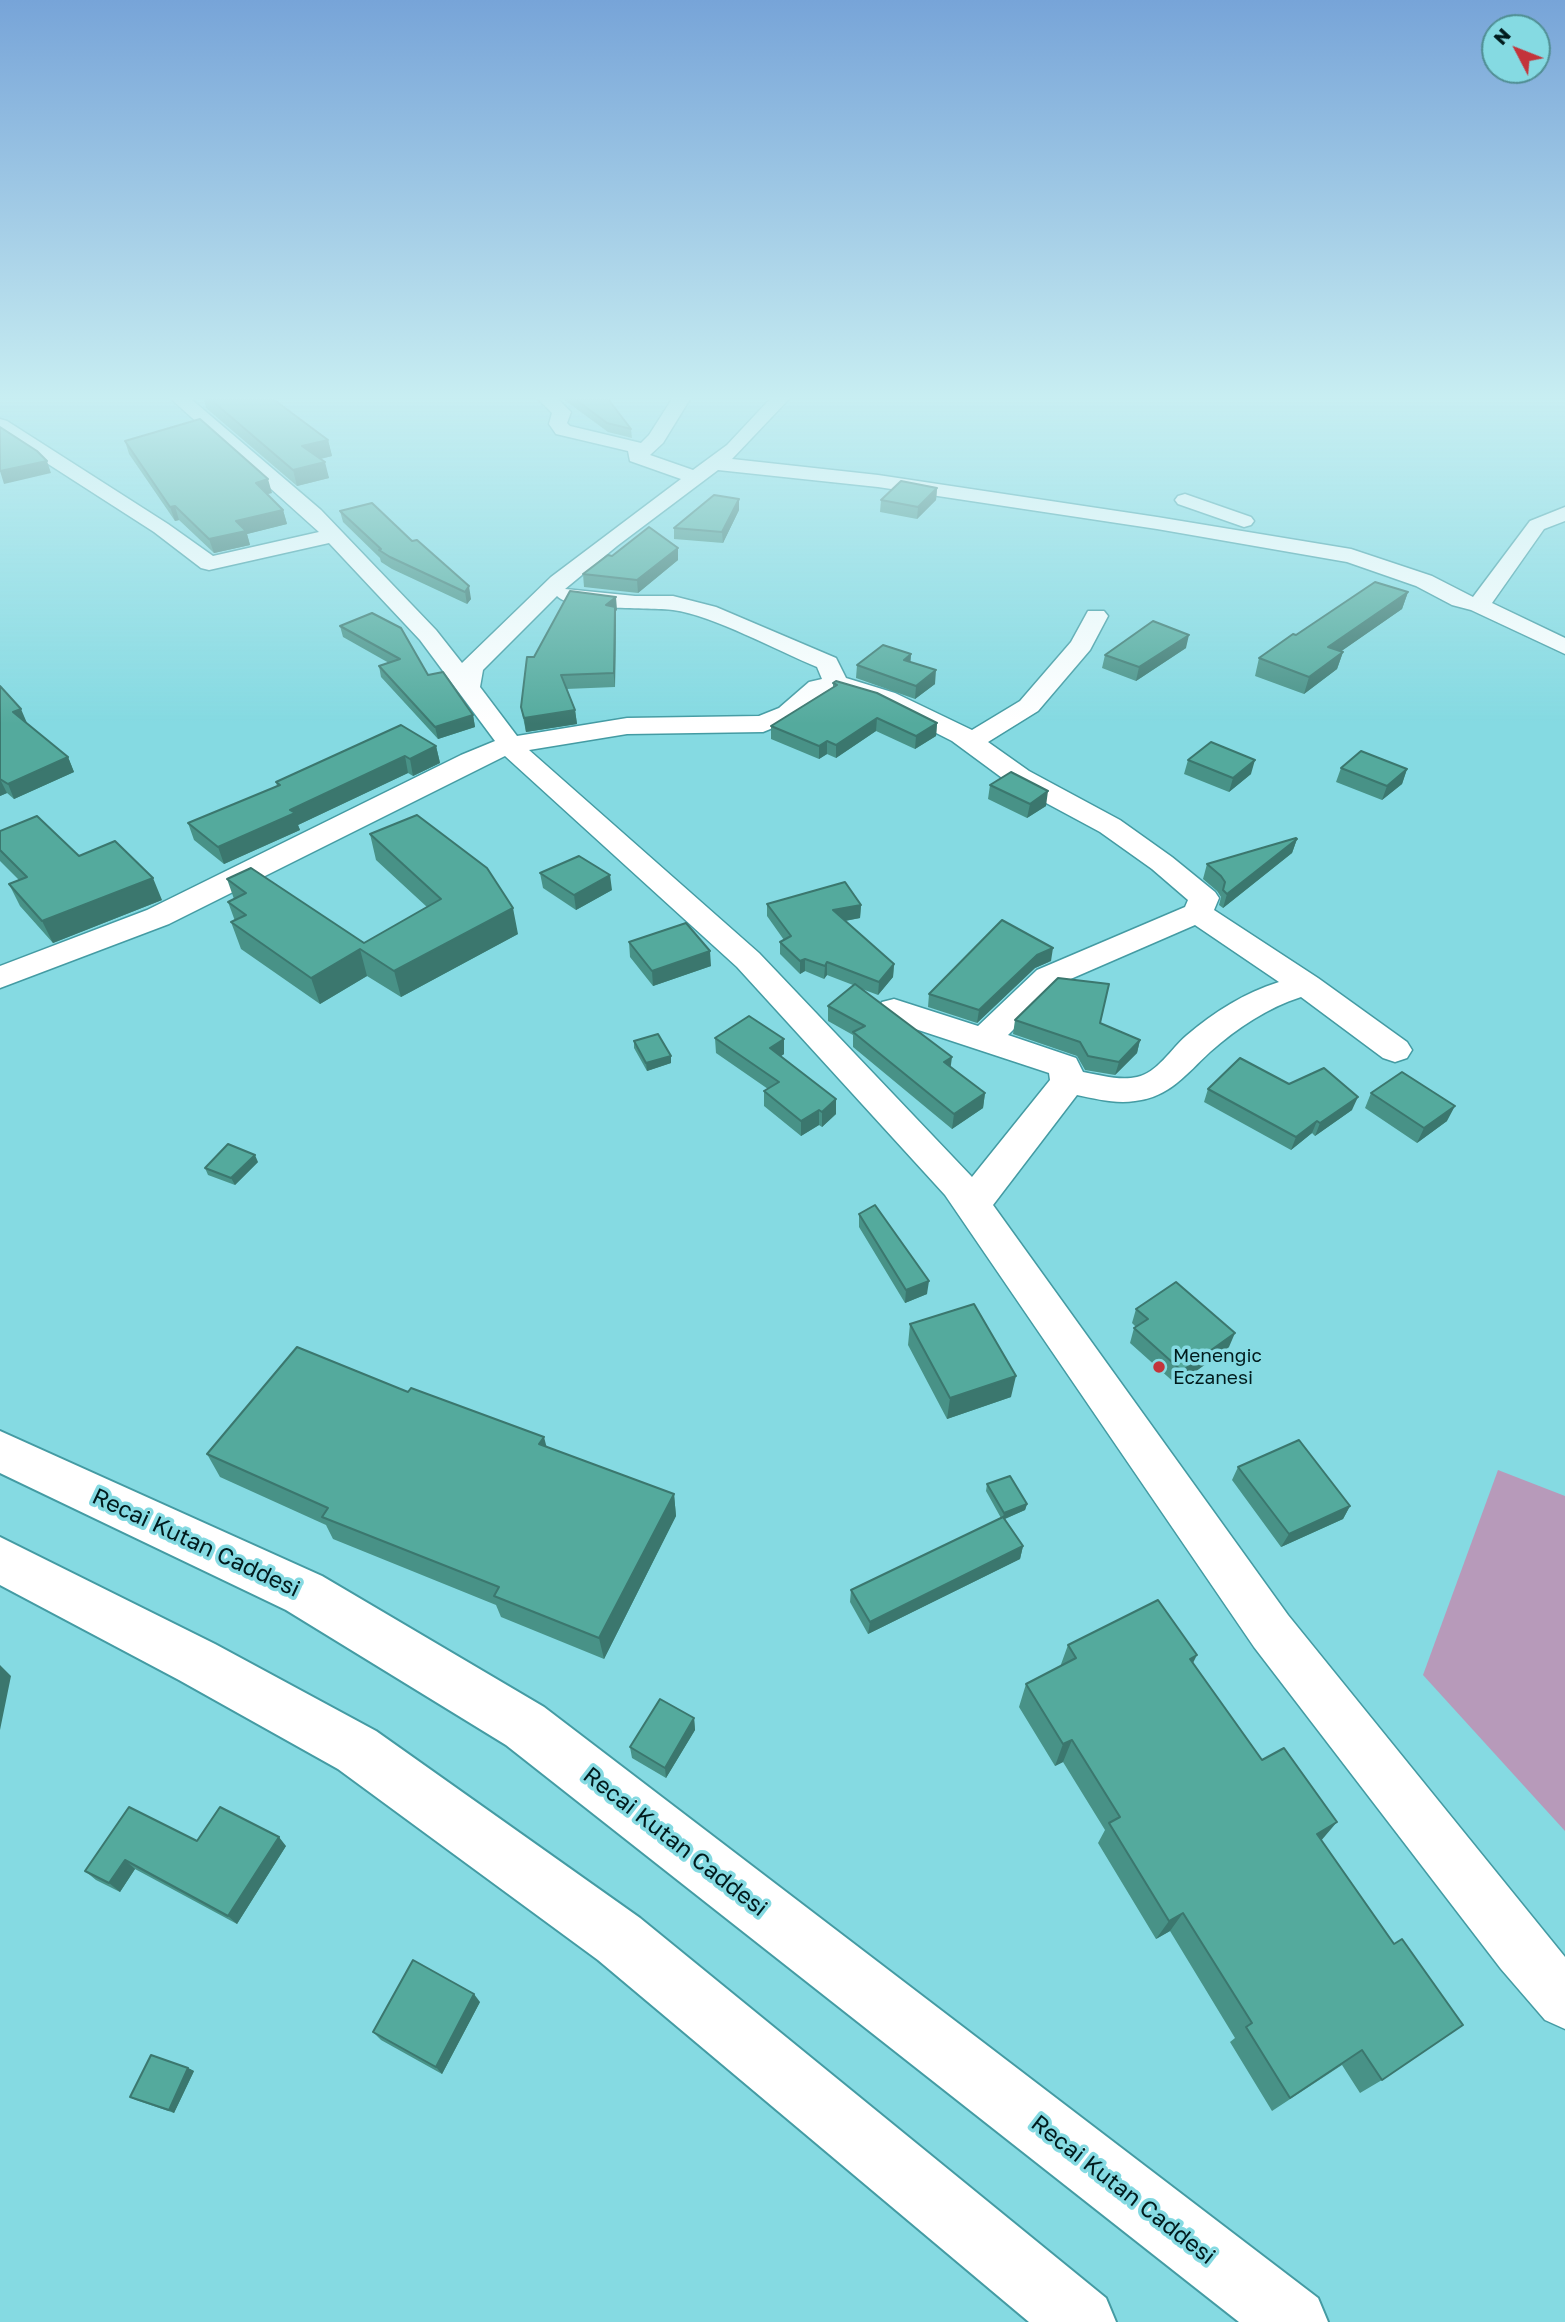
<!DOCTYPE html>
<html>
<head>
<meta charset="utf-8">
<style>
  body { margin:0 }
  #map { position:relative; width:1565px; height:2322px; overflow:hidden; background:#85dae2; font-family:"Golos Text",sans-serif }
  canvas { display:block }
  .north { position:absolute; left:1481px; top:14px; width:70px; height:70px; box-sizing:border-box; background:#85dae2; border:2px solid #508e93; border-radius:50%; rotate:312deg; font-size:19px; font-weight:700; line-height:28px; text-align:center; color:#011b1d }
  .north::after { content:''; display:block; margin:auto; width:24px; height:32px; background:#c3343b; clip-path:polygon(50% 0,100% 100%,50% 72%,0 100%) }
</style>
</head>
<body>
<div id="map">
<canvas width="1565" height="2322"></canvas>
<div class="north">N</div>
</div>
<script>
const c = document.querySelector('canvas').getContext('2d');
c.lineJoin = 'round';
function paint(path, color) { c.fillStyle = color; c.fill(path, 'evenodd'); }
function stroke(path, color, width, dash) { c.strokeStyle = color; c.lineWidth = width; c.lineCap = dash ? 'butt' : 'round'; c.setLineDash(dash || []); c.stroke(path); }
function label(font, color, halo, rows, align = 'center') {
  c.font = font + ' "Golos Text",sans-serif'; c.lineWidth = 7; c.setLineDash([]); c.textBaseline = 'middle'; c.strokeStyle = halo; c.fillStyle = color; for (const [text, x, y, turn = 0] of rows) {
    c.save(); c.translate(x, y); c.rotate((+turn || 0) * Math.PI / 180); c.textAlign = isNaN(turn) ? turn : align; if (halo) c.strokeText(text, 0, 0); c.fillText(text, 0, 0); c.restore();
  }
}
const green = new Path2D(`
  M1498,1470L1565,1496V1831L1423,1675Z`);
const minor = new Path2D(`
  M171,399H191L321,510L436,630L462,663L551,577L681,479L630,461L628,451L556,434L549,424L552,413L538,399H558L571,412L567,423L570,426L641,443L649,435L672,399H690L663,443L650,455L693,470L727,445L770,399H789L732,459L878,475L1157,517L1351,549L1432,576L1473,597L1530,521L1565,507V521L1544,529L1492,603L1565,638V654L1471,610L1452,605L1416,586L1347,562L1157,529L878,487L718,470L617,546L565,589L635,596H673L716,607L836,658L846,678L895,693L972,730L1020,701L1071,642L1088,611H1104L1108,616L1090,650L1038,711L988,742L1029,771L1120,820L1172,857L1215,892L1219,898L1214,910L1318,978L1407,1042L1412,1050L1407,1058L1395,1062L1383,1058L1301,997C1267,1008 1237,1028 1210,1052C1186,1074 1170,1097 1135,1101C1116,1104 1096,1099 1077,1095L993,1205L1288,1615L1565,1957V2029L1545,2020L1501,1969L1254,1647L945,1195L737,967L505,756L169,924L0,988V966L147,910L461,755L495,741L420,640L329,543L209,570L201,568L154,532L0,433V419L7,421L168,524L213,556L319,532ZM557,596C570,611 651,607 673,610C712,615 778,651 817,667L822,679L809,682L779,708L759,716L627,718L517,736L480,687L483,670ZM835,691L877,703L952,741L1009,783L1100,832L1152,869L1188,900L1185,907L1037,970L978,1026L894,999L882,1002L877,1010L882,1018L1049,1073L1050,1080L972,1177L759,953L529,750L627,734L763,732L797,718L827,693ZM1195,925L1279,982C1244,993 1214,1012 1186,1036C1171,1049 1157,1073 1137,1077C1120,1081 1100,1075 1083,1072L1076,1058L1008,1035L1059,984Z
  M1185,494L1251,517L1254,521L1251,525L1244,527L1178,504L1175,500L1178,496Z`);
const major = new Path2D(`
  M0,1431L322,1576L544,1707L1318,2298L1328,2322H1239L506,1745L286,1610L0,1473Z
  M0,1537L215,1644L376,1731L640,1918L1106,2298L1116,2322H1029L598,1960L338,1769L179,1680L0,1585Z`);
const wall = new Path2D(`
  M204,399H273L328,440L332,456L321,459L329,478L297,486L206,408Z
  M563,399H608L631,429L632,438L608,432Z
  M125,441L272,493L267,494L283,510L287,524L247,534L250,545L214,553L179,520L175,521L129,454Z
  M937,488L936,500L917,519L880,512L881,500Z
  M739,510L723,543L674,539V528Z
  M340,511L412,541L417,540L471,599L467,604L392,569L381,562L380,558L343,522Z
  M612,556L678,560L638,593L584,587L583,574Z
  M1408,592L1402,609L1341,651L1343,652L1337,669L1304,694L1255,676L1259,658L1296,635Z
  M617,610L616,611L615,687L566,689L575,710L577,724L526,732L521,707L534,657Z
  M340,626L428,675L473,715L475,727L438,739L381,677L379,666L389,663L343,637Z
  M1186,648L1136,681L1102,668L1105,655Z
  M911,654L910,662L935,684L915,699L856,678L857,665Z
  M833,683L937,723L936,736L915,749L876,731L836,758L827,754L819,759L771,739V726L833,687Z
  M0,686L27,724L68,757L74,772L14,799L7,793L0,796Z
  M436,746L440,763L413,776L408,773L298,825L300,830L224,864L194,840L188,823L277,786L276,782Z
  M1188,760L1251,774L1229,792L1184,774Z
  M1341,768L1407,769L1402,784L1382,800L1336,782Z
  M990,785L1046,806L1027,818L988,799Z
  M0,831L162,900L53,943L20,906L9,884L19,880L0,861Z
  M370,834L518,934L401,997L367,976L320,1004L241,949L231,922L235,921L228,902L234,899L227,879L364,943L427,907L376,860Z
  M1297,839L1292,853L1223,908L1219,905L1221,897L1217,891L1203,879L1207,864Z
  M540,873L612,890L576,910L543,888Z
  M767,904L861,905L860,918L845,921L894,964L893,977L878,995L862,989L951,1067L985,1093L983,1108L952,1129L853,1047V1035L828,1021V1006L853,985L827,975L824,979L805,971L800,974L780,954V942L784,940L767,916Z
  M629,942L711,966L653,986L630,957Z
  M1051,961L1035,968L977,1023L928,1007L929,994Z
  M1015,1020L1100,1023L1140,1040L1137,1053L1115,1075L1085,1070L1077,1056L1013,1034Z
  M715,1038L784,1054L781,1056L836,1099V1114L822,1127L819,1125L801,1136L764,1106V1091L768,1089L716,1053Z
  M634,1041L671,1063L647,1071L634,1048Z
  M1289,1084L1352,1110L1315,1136L1312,1133L1291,1150L1204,1102L1208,1089Z
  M1371,1093L1447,1121L1417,1143L1365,1108Z
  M258,1162L235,1185L208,1175L205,1168Z
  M859,1214L927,1294L905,1303L859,1227Z
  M1136,1309L1229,1347L1177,1385L1130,1343L1134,1328L1136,1327L1132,1323Z
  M910,1324L1011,1397L947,1419L908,1345Z
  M408,1392L547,1447L674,1494L676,1516L604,1659L501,1617L496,1605L333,1539L326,1525L220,1477L207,1454Z
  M1238,1467L1350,1506L1343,1519L1281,1547L1232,1480Z
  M987,1484L1027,1504L1025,1510L1005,1519L1023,1546L1020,1559L868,1634L850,1602L851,1590L1001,1518L986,1491Z
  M1068,1645L1193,1664L1262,1760L1321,1840L1382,2080L1360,2093L1342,2065L1272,2111L1230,2042L1235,2038L1170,1931L1156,1939L1098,1843L1105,1830L1063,1762L1055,1766L1019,1707L1026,1684L1060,1667Z
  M694,1718L695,1730L666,1778L632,1758L630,1747Z
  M197,1841L286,1846L237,1924L135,1869L120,1892L96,1880L85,1871Z
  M480,2002L442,2074L381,2040L373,2032Z
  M188,2068L194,2071L174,2113L136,2100L130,2097Z`);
const shadedWall = new Path2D(`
  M328,440L332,456L306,462L302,446Z
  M47,461L51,473L4,484L0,471Z
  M325,462L329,478L297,486L293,470Z
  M268,479L272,493L259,496L256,483Z
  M937,488L936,500L917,519L918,507Z
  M739,499V510L723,543L722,532Z
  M175,506L179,520L175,521L170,507Z
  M283,510L287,524L247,534L250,545L214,553L209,539L236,521Z
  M678,548V560L638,593L637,580Z
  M469,586L471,599L467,604L465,592Z
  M1408,592L1402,609L1323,664L1328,647Z
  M616,597L617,610L616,611L615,687L606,605Z
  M1189,635L1186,648L1136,681L1139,667Z
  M1343,652L1337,669L1304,694L1309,677Z
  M911,654L910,668L904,660Z
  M936,670L935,684L915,699L916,686Z
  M21,709L27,723L13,712Z
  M575,710L577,724L526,732L524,718Z
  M473,715L475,727L438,739L435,727Z
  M877,718L876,731L836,758V745Z
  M937,723L936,736L915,749L916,736Z
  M827,741V754L819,759V746Z
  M436,746L440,763L413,776L410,759Z
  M405,756L408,773L298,825L300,830L224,864L218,847L290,810Z
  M68,757L74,772L14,799L8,784Z
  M1255,760L1251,774L1229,792L1233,778Z
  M1407,769L1402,784L1382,800L1387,786Z
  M0,779L7,793L0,796Z
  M1048,791L1046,806L1027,818L1030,804Z
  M1297,839L1292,853L1223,908L1227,894Z
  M610,875L612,890L576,910L574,895Z
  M153,878L162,900L53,943L42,921Z
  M861,905L860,918L833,923V910Z
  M513,908L518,934L401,997L394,971Z
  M1053,948L1051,961L1035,968L977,1023L979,1010L1037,955Z
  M360,949L367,976L320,1004L311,978Z
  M710,951L711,966L653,986L652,971Z
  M805,959V971L800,974V961Z
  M827,962V975L824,979L825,966Z
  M894,964L893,977L878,995L879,982Z
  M784,1039V1054L771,1063L770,1048Z
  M1140,1040L1137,1053L1115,1075L1119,1062Z
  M671,1056V1063L647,1071L646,1063Z
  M952,1057L950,1072L944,1062Z
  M985,1093L983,1108L952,1129L954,1114Z
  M1358,1097L1352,1110L1315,1136L1320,1123Z
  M836,1099V1114L822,1127V1112Z
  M1455,1106L1447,1121L1417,1143L1424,1128Z
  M819,1110V1125L801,1136V1121Z
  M1317,1121L1312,1133L1291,1150L1296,1137Z
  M255,1155L258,1162L235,1185L231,1178Z
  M929,1281L927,1294L905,1303L906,1290Z
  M1235,1333L1229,1347L1177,1385L1182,1371Z
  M1016,1376L1011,1397L947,1419L950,1398Z
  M544,1437L550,1460L539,1444Z
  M674,1494L676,1516L604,1659L599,1638Z
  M1027,1504L1025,1510L1002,1520L1004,1513Z
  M1350,1506L1343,1519L1281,1547L1289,1534Z
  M1023,1546L1020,1559L868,1634L870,1622Z
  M1197,1655L1185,1679L1190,1659Z
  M0,1665L11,1676L0,1730Z
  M694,1718L695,1730L666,1778L665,1768Z
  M1072,1740L1063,1762L1055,1766L1063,1744Z
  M1337,1822L1320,1842L1317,1834Z
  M279,1837L286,1846L237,1924L228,1916Z
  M125,1860L135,1869L120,1892L109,1883Z
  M1183,1913L1170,1931L1156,1939L1169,1921Z
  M474,1994L480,2002L442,2074L436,2067Z
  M188,2068L194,2071L174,2113L169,2110Z`);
const building = new Path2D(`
  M210,399H273L328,440L302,446L325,462L293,470Z
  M575,399H608L631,429L607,423Z
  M200,419L268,479L256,483L283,510L236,521L246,531L209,539L175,506L170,507L125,441Z
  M0,427L37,451L47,461L0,471Z
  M901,481L937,488L918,507L881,500Z
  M714,495L739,499L722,532L674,528Z
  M372,503L412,541L417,540L469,586L465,592L390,557L379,550L381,549L340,511Z
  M649,527L678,548L637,580L583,574L608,555L612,556Z
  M1375,582L1408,592L1328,647L1343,652L1309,677L1259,658L1293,634L1296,635Z
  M570,591L616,597L606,605L615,607L614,673L561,675L575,710L524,718L521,707L527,657H534Z
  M372,613L401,628L428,675L443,672L473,715L435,727L379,666L400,659L340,626Z
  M1153,621L1189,635L1139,667L1105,655Z
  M883,645L911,654L904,660L936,670L916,686L857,665Z
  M836,681L877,693L937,723L916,736L877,718L836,745L827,741L819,746L771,726L837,685L833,683Z
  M0,686L21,709L13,712L68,757L8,784L0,779Z
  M401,725L436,746L410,759L405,756L290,810L295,813L218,847L188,823L280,785L276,782Z
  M1211,742L1255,760L1233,778L1188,760Z
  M1361,751L1407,769L1387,786L1341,768Z
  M1011,772L1048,791L1030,804L990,785Z
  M417,815L487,868L513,908L394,971L360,949L311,978L231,922L246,915L228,902L246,893L227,879L251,868L364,943L441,899L370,834Z
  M37,816L79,856L115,841L153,878L42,921L9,884L27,877L0,850V831Z
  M1296,838L1297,839L1227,894L1223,890L1225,882L1221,876L1207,864Z
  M579,856L610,875L574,895L540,873Z
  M845,882L861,905L833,910L894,964L879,982L827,962L825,966L805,959L800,961L780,942L791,936L767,904Z
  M1002,920L1053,948L1037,955L979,1010L929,994Z
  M686,923L710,951L652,971L629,942Z
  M1058,978L1109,984L1100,1023L1140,1040L1119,1062L1088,1056L1080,1042L1015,1020Z
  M855,984L952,1057L944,1062L985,1093L954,1114L853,1032L865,1026L828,1006Z
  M749,1016L784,1039L770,1048L836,1099L822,1112L819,1110L801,1121L764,1091L779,1082L715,1038Z
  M658,1034L671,1056L646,1063L634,1041Z
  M1240,1058L1289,1084L1324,1068L1358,1097L1320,1123L1317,1121L1296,1137L1208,1089Z
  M1402,1072L1455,1106L1424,1128L1371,1093Z
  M228,1144L255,1155L231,1178L205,1168Z
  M875,1205L929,1281L906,1290L859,1214Z
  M1176,1282L1235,1333L1182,1371L1134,1328L1148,1319L1136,1309Z
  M974,1304L1016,1376L950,1398L910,1324Z
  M297,1347L408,1392L411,1388L544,1437L539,1444L674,1494L599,1638L494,1596L499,1587L322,1517L328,1508L207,1454Z
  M1299,1440L1350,1506L1289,1534L1238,1467Z
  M1010,1476L1027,1504L1004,1513L987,1484Z
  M1003,1517L1023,1546L870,1622L851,1590Z
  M1158,1600L1197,1655L1190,1659L1262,1760L1284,1748L1337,1822L1317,1834L1394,1944L1402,1939L1463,2025L1382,2080L1362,2050L1290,2098L1246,2027L1252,2023L1183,1913L1169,1921L1109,1823L1120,1817L1072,1740L1063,1744L1026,1684L1076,1658L1068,1645Z
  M660,1699L694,1718L665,1768L630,1747Z
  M129,1807L197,1841L220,1807L279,1837L228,1916L125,1860L109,1883L85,1871Z
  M413,1960L474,1994L436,2067L373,2032Z
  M151,2055L188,2068L169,2110L130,2097Z`);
const markers = [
  [1159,1367,7,"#c3343b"]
];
const poiNames = [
  ["Menengic",1173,1356],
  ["Eczanesi",1173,1378]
];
const nearStreetnames = [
  ["Recai Kutan Caddesi",196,1543,25],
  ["Recai Kutan Caddesi",675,1842,38],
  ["Recai Kutan Caddesi",1123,2190,38]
];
paint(green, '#b79aba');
stroke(minor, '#449ba3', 3);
stroke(major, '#449ba3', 4);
paint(minor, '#fff');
paint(major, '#fff');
paint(wall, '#489287');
paint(shadedWall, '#3b776e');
paint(building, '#54aa9d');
stroke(building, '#3b776e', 2);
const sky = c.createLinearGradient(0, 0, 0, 724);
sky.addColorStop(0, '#77a4d8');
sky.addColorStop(0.55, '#c8eef2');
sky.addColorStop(1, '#c8eef200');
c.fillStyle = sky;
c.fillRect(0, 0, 1565, 724);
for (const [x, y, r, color] of markers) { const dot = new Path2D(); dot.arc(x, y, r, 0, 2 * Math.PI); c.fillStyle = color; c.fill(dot); stroke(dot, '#85dae2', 2.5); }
label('19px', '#011b1d', '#85dae2', poiNames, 'left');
label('23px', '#011b1d', '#85dae2', nearStreetnames);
</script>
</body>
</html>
